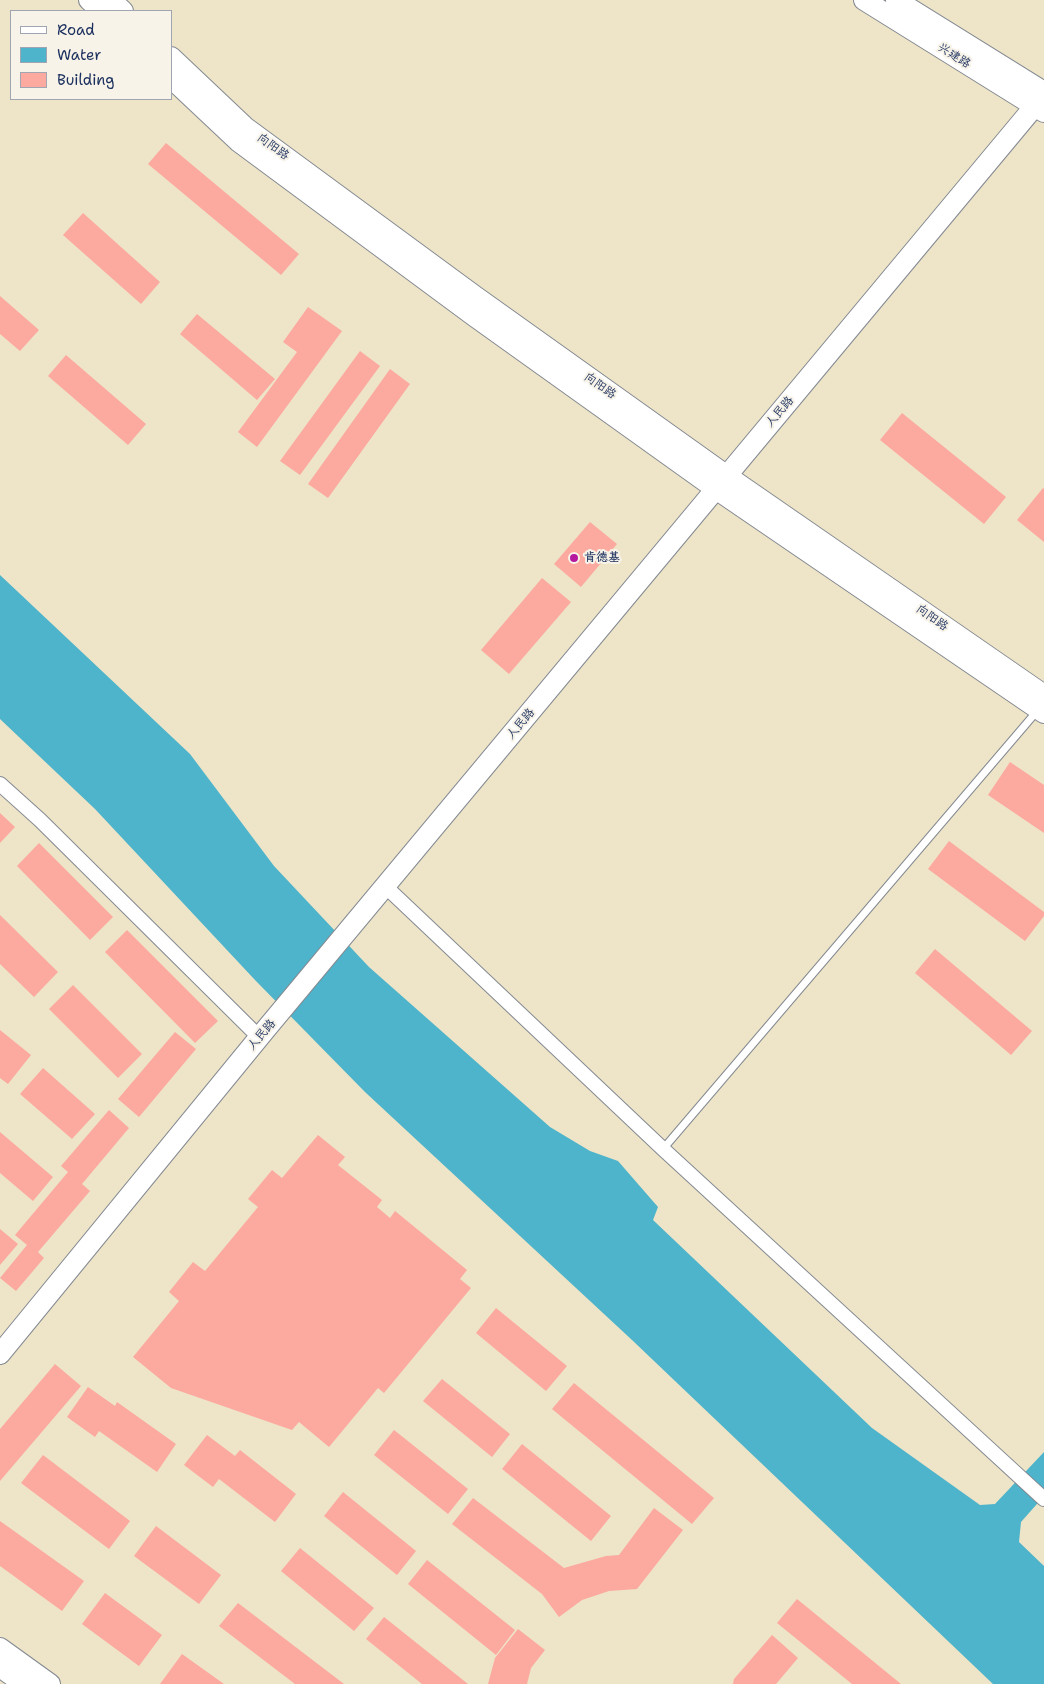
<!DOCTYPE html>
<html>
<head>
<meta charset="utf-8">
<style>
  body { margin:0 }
  #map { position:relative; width:1044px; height:1684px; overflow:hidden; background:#eee4c7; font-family:"Shantell Sans",sans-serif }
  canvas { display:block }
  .legend { position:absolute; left:10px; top:10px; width:162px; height:90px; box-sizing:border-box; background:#f7f3e8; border:1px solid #9fa5b1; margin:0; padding:6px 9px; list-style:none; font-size:15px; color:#1b2f5e }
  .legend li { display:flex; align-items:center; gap:10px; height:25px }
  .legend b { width:25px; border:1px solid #9fa5b1 }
</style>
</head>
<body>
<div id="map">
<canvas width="1044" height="1684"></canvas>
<ul class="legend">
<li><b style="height:6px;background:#fff"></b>Road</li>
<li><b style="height:14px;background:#4db4cb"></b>Water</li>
<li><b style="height:14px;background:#fca9a0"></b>Building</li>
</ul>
</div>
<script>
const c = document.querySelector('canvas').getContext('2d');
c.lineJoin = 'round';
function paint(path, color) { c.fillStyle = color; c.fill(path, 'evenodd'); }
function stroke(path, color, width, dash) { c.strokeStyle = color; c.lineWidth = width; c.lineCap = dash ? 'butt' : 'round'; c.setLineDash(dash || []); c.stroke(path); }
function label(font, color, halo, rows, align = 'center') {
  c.font = font + ' "Shantell Sans","LXGW WenKai TC",sans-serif'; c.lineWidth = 4; c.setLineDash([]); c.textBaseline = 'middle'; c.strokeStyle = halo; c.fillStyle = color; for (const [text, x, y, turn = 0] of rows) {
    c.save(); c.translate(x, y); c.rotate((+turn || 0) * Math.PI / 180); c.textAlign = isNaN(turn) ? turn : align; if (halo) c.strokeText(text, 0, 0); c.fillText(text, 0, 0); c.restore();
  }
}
const water = new Path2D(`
  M0,575L190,754L274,866L369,967L550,1127L590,1151L618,1161L658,1207L653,1220L872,1428L980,1505L995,1504L1044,1452V1496L1021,1522L1019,1542L1044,1566V1684H993L632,1340L365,1092L255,980L95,809L0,719Z`);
const building = new Path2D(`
  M166,143L299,254L281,275L148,164Z
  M83,213L160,282L141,304L63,235Z
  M0,296L39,330L20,351L0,334Z
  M308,307L342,331L257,447L238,432L297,352L283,342Z
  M197,314L275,379L257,400L180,334Z
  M360,351L380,366L300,475L280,461Z
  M66,355L146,424L128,445L48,376Z
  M390,369L410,384L328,498L308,484Z
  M902,413L1006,497L984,524L880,440Z
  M1043,488L1044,489V542L1017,520Z
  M590,522L617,544L581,587L554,564Z
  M542,578L571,602L509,674L481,650Z
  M1010,762L1044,785V833L988,795Z
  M0,813L15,827L0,843Z
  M949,841L1044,912V916L1025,941L928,869Z
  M39,843L113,917L90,940L17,866Z
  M0,915L58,972L34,997L0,964Z
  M127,930L218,1021L195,1043L105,952Z
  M935,949L1032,1031L1011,1055L915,973Z
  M73,985L142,1054L118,1078L49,1009Z
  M0,1030L31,1055L8,1084L0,1078Z
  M175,1032L196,1049L139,1117L118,1099Z
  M43,1068L95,1114L72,1139L20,1094Z
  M109,1110L129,1128L82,1184L90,1191L38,1252L44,1258L16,1291L0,1278L27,1245L15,1235L68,1172L61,1166Z
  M0,1132L53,1177L33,1201L0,1173Z
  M318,1135L345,1157L338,1165L382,1200L377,1207L390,1218L395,1211L467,1270L460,1279L471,1288L384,1393L378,1388L329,1447L299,1422L292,1430L171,1388L133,1357L179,1301L169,1292L193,1262L205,1271L258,1207L248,1199L272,1170L282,1178Z
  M0,1229L18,1244L0,1265Z
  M496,1308L567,1366L546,1391L476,1333Z
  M55,1364L81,1386L0,1481V1429Z
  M442,1379L510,1434L492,1457L423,1401Z
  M574,1383L714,1498L692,1524L552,1409Z
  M88,1387L115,1406L117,1402L176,1444L157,1472L99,1431L95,1437L67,1417Z
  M394,1430L468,1489L448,1514L374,1455Z
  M207,1435L235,1456L240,1450L296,1494L275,1522L219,1479L213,1487L184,1465Z
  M522,1444L611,1516L591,1541L502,1469Z
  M43,1455L130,1521L109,1549L21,1483Z
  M343,1492L416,1551L397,1575L324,1516Z
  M473,1498L564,1568L606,1556L619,1555L654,1508L683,1530L637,1589L609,1591L582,1600L559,1617L542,1594L452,1524Z
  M0,1521L84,1581L62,1611L0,1566Z
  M156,1526L221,1575L199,1604L134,1556Z
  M300,1548L374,1608L354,1631L281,1571Z
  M427,1560L515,1630L496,1655L408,1584Z
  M105,1593L162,1635L139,1666L82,1624Z
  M797,1599L901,1684H852L777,1623Z
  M238,1603L344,1684H295L219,1626Z
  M384,1617L468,1684H422L366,1639Z
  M518,1629L545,1650L531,1668L527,1684H488L495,1658Z
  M772,1635L798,1658L776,1684H733L734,1679Z
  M182,1654L224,1684H160Z`);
const lane = new Path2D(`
  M663,1149L1038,710`);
const street = new Path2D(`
  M0,784L40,820L259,1037
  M385,886L663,1149L1044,1499`);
const secondary = new Path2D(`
  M89,0L101,11
  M111,0L123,11
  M864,0L1044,112
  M896,0L1044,92
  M171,57L245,127L475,296L727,476L1044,695
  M171,78L239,142L474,316L716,489L1044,713
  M0,1354L266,1029L1044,95
  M0,1648L50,1684
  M0,1667L24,1684`);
const markers = [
  [574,558,5,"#b5179e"]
];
const streetNames = [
  ["兴建路",954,56,32],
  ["向阳路",273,147,36],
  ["向阳路",600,386,35],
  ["人民路",780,412,-50],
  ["向阳路",932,618,35],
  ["人民路",521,724,-50],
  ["人民路",262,1035,-50]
];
const poiNames = [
  ["肯德基",584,558]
];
paint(water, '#4db4cb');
paint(building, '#fca9a0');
stroke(lane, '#848a92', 9);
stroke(street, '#848a92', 16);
stroke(secondary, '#848a92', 22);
stroke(lane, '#fff', 7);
stroke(street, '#fff', 14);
stroke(secondary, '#fff', 20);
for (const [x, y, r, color] of markers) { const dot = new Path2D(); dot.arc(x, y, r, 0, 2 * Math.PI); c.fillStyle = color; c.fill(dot); stroke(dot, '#f7f3e8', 2); }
label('12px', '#1b2f5e', '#f7f3e8', streetNames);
label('bold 12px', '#1b2f5e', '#f7f3e8', poiNames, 'left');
</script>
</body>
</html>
